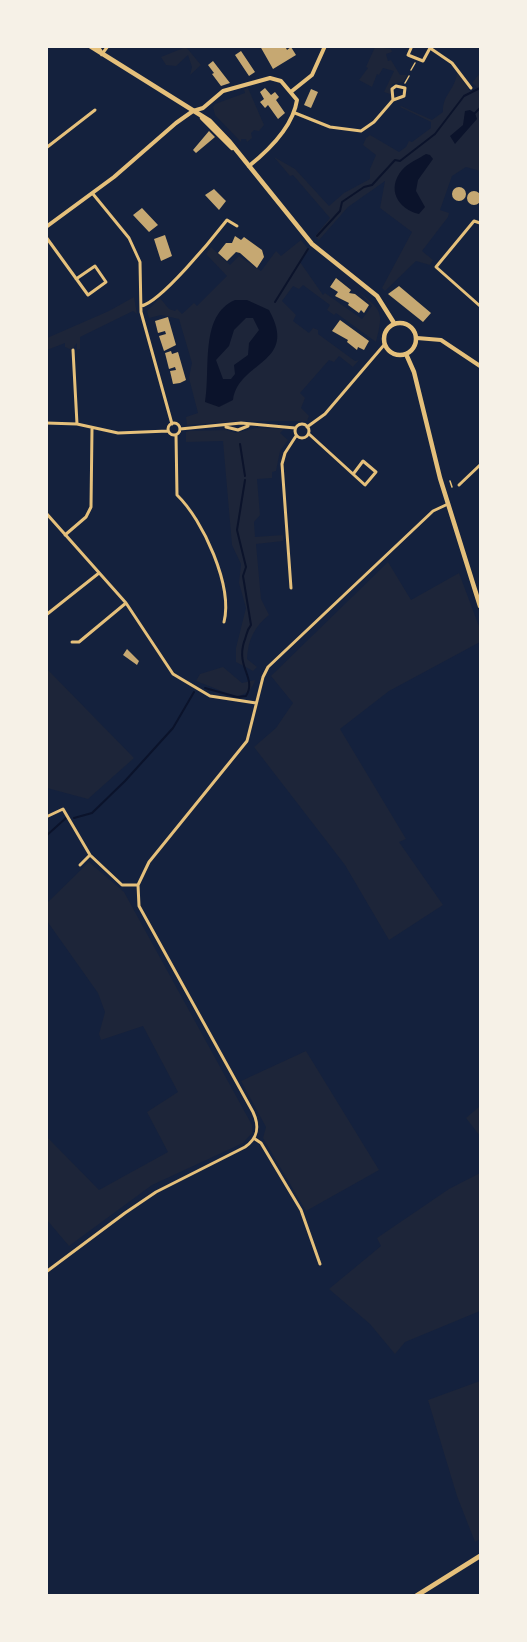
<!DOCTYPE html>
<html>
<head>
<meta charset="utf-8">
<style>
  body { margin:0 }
  #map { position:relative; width:527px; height:1642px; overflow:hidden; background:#14213d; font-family:Karla,sans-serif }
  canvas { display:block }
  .frame { position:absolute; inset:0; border:48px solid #f6f1e7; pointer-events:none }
</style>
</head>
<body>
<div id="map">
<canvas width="527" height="1642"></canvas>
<div class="frame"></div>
</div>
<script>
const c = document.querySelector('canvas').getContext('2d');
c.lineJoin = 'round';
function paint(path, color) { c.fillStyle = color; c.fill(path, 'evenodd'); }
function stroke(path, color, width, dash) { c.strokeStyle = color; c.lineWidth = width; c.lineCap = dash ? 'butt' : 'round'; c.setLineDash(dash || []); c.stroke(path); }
const green = new Path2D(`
  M186,47L201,65L190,75L192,67L188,55L176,66L166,65L161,57Z
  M375,47L391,49L392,52L386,54L388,61L391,60L400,75H407L403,82L392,84L390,94L384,92L394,71L383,68L379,75L377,74L372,87L359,80L368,68L366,67Z
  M457,72L470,91L479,89L472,83L480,73V171L466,167L452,176L440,210L449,213L448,217L422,251L433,260L430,265L416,261L385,291L382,288L412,232L380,208L385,181L348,207L319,240L315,236L330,218L293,175L290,176L274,157L295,169L329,206L344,193L370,179V169L376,155L363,145L366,138L370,135L399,152L406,147L409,141L412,142L431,128V122L400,107L401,106L432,120L443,112C442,95 456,89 457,72Z
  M248,88L264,125L259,131L254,130L251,133L252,138L247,142L246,139H241V142L215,115L213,107L215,104L245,93L244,89Z
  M301,240L309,250L300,262L323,295L325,293L362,319L372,306L357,290C382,311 384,311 376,342L336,313L334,315L327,310L330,305L303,285L299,289L293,286L282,301L296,315L293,321L309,333L313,328L318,330V334L355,361L359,360L353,367L339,356L334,362L329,360L300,393L305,398L301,408L309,416L307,421H239L187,425L186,417L198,413L189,378L192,363L179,319L161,315L149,318L147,311L160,298L169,309L175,311L177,309L182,314L194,303L197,306L227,276L206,254L211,247L230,265L239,256L261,271L276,251L281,256Z
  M134,297L137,314L133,311L80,337V349L77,350V343L72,350L65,347V343L47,350V338L109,311Z
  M256,428L284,429L280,433L288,440L280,451L276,471L272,472V478L257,479L260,515L254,522L255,537L283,535V541L256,544L261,599L269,615C254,627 248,640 247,659L257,667L253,671L236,662V648L246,608L239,583L241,564L232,545L223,441L186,442V432L189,431L226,430L236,433Z
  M388,562L411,600L459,573L480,629V642L389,691L340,729L406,839L399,842L443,905L389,940L345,865L254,747L276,728L293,703L271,676Z
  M223,667L242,683L255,680C253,689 246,694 237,697L196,681L200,674Z
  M47,669L134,758L88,799L47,788Z
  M89,862L124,892L252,1125V1133L243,1143L152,1185L69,1246L47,1220V1137L99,1190L168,1152L147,1112L178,1092L143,1026L101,1040L99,1034L105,1012L98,993L47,921V903Z
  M306,1051L379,1170L306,1211L263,1138L266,1127L241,1081Z
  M480,1106V1136L466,1118Z
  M480,1173V1311L405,1342L395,1354L370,1324L329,1289L381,1246L377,1238L449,1189Z
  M480,1381V1539L475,1542L457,1496L428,1400Z`);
const water = new Path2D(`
  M470,110L475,113L477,119L455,144L450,136L463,125L465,111Z
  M426,154L430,155L433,159L418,180L416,191L425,207L419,214C398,209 386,189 402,170C408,163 418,159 426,154Z
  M235,300H247L269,310C299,364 239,360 233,400L219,407L205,402C211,370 199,315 235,300ZM246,318H253L259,330L249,343L248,355L234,365L235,374L231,379H223L216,360L229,346L234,330Z`);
const stream = new Path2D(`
  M475,113L480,108
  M317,236L340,211L342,202L364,187L372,185L395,160L400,161L435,134L464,96L480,88
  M275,302L308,249
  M240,444L245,476
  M205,688L237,697L246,696C257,678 236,668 244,642C247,635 246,631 251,625L243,576L246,567L237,530L245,480
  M74,818L92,813L125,781L173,728L194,692
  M46,836L66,818`);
const building = new Path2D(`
  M260,46H285L287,50L291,47L296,55L273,69Z
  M241,51L255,72L249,76L235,55Z
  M213,61L223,74L230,83L221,86L212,74L214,73L208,65Z
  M265,88L271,95L275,92L279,97L276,100L285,113L278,119L268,105L265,108L260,102L264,99L260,92Z
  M311,89L318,92L311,108L304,105Z
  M209,131L215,137L196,153L193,150Z
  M452 194a7 7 0 1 1 14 0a7 7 0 1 1-14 0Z
  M214,189L226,201L219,210L205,195Z
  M467 198a7 7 0 1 1 14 0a7 7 0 1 1-14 0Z
  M142,208L158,225L149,232L133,215Z
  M165,235L172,256L161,261L154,239Z
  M235,236L241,240L244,237L262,250L264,257L257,268L240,253L236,252L227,261L218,253L226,243H232Z
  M336,278L351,290L349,293L355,294L369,305L364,313L361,310L359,313L348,305L349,303L335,296L338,292L330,287Z
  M399,286L431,313L423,322L388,294Z
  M168,317L176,345L164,351L159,336L166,334L165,331L158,333L155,321Z
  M340,320L369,341L364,350L358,347L357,350L347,342L348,340L332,331Z
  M171,351L172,354L178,352L186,380L180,383L173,384L170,371L176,370L175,367L169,369L165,353Z
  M127,649L139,661L137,665L123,655Z`);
const path = new Path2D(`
  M411,70L415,63
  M405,83L409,76
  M450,481L452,487`);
const minor = new Path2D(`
  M412,46L408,55L423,61L430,48
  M430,48L452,63L471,88
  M102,54L108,46
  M295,113L330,127L361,131L374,122L393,100L404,96L405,88L396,86L392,89L393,100
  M46,148L95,110
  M93,194L129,238L140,262L141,312L172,424
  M480,223L474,221L436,267L480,306
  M46,237L88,295L106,282L95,266L76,279
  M141,306C160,303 213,238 227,220L237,226
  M73,350L77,424
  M46,423L77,424L118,433L168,431
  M168 429a6 6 0 1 1 12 0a6 6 0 1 1-12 0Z
  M295 431a7 7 0 1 1 14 0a7 7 0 1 1-14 0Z
  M226,427L238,430L248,426
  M307,427L325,414L384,345
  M180,429L241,423L295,428
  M309,434L365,485L376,472L363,461L354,473
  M176,435L177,495C203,520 233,586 224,622
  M459,485L480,465
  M46,513L126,603L173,674L210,696L256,703
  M65,535L86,517L91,507L92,429
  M291,588L282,464L285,453L296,436
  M46,615L99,573
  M72,642H79L126,603
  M46,817L63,809L90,855L122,885H138
  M80,865L90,855
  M255,1139L261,1143L301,1210L320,1264
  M46,1272L125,1213L156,1192L245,1147C258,1138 260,1127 253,1112L139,906L138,885L149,862L247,741L263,677L268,667L433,511L448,504`);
const tertiary = new Path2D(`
  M292,91L312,75L325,46
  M46,227L114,177L176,123L193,111L203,108L223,91L270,78L281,81L297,100C293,127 269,150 249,166
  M417,338L441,340L480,366`);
const secondary = new Path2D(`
  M90,46L210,121L229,141L312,244L377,296L394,323
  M97,46L102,54
  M202,118L232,148
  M384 339a16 16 0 1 1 32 0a16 16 0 1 1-32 0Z
  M406,354L414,372L440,478L480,606`);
const primary = new Path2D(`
  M416,1596L480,1556`);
paint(green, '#1d2539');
paint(water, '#0b132b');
stroke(stream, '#0b132b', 2);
paint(building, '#c6a872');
stroke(path, '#e5c07b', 1.5);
stroke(minor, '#e5c07b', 3);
stroke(tertiary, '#e5c07b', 4);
stroke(secondary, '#e5c07b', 4.5);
stroke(primary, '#e5c07b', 5);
</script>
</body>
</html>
